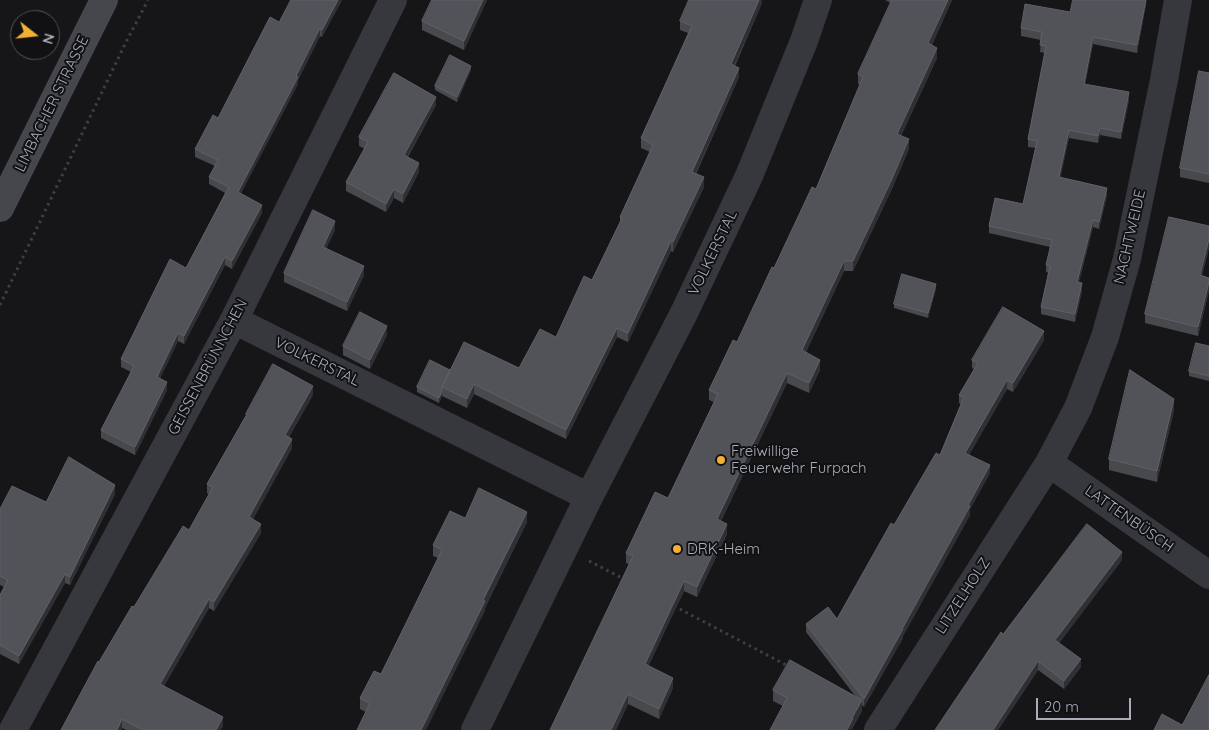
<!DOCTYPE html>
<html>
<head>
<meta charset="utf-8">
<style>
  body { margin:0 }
  #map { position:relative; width:1209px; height:730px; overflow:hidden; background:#161618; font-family:Quicksand,sans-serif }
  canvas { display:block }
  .north { position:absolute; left:10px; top:10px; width:50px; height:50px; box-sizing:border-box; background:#111113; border:1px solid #4d4f55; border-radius:50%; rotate:106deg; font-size:14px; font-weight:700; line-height:20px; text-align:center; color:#a8adb8 }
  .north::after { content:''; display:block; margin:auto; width:18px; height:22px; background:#f2b134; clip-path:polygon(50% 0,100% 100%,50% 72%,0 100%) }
  .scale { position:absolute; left:1036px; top:698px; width:95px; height:22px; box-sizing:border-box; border:2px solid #a8adb8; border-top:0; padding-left:6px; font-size:15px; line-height:18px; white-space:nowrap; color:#a8adb8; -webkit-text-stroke:4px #111113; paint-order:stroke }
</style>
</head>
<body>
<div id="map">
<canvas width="1209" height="730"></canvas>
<div class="north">N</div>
<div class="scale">20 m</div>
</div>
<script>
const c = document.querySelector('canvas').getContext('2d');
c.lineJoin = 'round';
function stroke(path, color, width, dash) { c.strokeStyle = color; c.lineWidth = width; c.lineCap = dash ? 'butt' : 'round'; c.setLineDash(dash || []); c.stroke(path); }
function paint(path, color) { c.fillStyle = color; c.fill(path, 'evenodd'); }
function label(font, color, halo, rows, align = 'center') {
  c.font = font + ' Quicksand,sans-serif'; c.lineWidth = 4; c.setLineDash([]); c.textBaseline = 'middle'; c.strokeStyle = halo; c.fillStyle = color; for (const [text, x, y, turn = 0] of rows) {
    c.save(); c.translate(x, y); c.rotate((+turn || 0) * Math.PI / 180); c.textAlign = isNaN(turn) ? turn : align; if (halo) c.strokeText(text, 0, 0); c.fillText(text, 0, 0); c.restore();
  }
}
const path = new Path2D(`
  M0,305L125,44L148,0
  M589,561L624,579
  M674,606L790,667`);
const minor = new Path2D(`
  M234,320L589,497
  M1049,463L1209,575
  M13,730L234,320L393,0
  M475,730L589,497L684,313L749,176L804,41L818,0
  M878,730L1049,463L1078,408L1105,337L1127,259L1164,80L1178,0`);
const secondary = new Path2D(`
  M0,208L104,0`);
const wall = new Path2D(`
  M342,0L322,37L320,36L298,80V84L241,193L262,213L232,269L225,265L184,344L178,341L160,378L167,390L135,455L101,438V430L131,372L121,367V359L186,268L225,193L209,184V177L215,166L195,157V149L218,118L279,22Z
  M487,0L464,50L422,30V21Z
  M762,0V3L735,66L739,77L696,174L704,187L673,252L671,251L628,342L617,337L566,439L474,394L467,408L442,396L439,403L417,392V387L450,370L519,368L556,337L592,280L620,223V217L650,152L641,148V138L688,33L680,30V21Z
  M885,0H952L932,45L937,58L901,136L909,149L891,191L853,271H844L806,352L820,370L809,393L787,383L721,521L727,534L697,597L684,591L648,666L673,688L659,719L628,704L616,730L629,564L626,563V553L668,498L714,402L709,400V390L737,342L774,268L816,189L860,85L858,84V74L891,3Z
  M1146,0V4L1137,53L1093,44L1085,84L1129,100L1121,139L1100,135L1098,143L1069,138L1060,178L1107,195L1099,229L1093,227L1079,282L1082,291L1075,322L1041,314V307L1049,273L1046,272V265L1050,247L989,233V226L1023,204L1036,148L1028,147V139L1045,53L1040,52L1041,40L1021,36V28L1070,12Z
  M471,70L457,102L435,90V86Z
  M1209,73V183L1180,177V168Z
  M436,105L408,157L419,172L403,203L394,198L386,212L346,191V182L365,149L359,146V137Z
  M1209,226V248L1202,276L1209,278V291L1198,336L1145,323V314Z
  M335,230L326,248L364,275L347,311L284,282V273Z
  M936,289L928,318L894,308V304Z
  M387,335L370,369L343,355V346Z
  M1044,340L1013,392L1007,389L969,455L990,473L970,509V515L903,636V638L864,707L862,705V711L853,727V729L783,706L773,701V690L856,697L806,632V624L837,619L894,525L940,455L961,404L959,403V395L974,369L972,368V360Z
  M1209,346V381L1189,376V371Z
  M313,395L289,437L292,448L253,519L261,533L214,611L209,608L164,686L223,726L220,730H126L122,728L121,730H61L99,662L134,607L189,530L209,494L207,493V484L246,416V414Z
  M1174,410L1157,482L1109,470V459Z
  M115,494L70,585L65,583L19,664L0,654V595L4,587L0,585V509L46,502Z
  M465,518L527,522L485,608V611L366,712L360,709V698L381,674L438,558L433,556V545Z
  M1122,560L1059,643L1081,667L1064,689L1038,670L998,730H935Z`);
const shadedWall = new Path2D(`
  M338,0H342L322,37V30Z
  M483,0H487L464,50V41Z
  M759,0H762V3L731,73V64Z
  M948,0H952L928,53V43Z
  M1146,0V4L1137,53V45Z
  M320,28V36L298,80V84L238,199V192Z
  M1093,37V44L1084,91V84Z
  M937,48V58L897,144V134Z
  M471,66V70L457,102V97Z
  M739,68V77L692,181V172Z
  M1129,92V100L1121,139V132Z
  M436,97V105L404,163V155Z
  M1100,128V135L1098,143V136Z
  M1069,130V138L1059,185V177Z
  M909,139V149L891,191L853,271V261Z
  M419,163V172L403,203V194Z
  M704,177V187L673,252V242Z
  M1107,188V195L1099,229V222Z
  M394,189V198L386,212V204Z
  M262,205V213L232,269V261Z
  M1093,220V227L1077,289V282Z
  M335,221V230L323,256V247Z
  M1209,239V248L1200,284V275Z
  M671,241V251L628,342V333Z
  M225,257V265L184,344V336Z
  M844,261V271L802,360V350Z
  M364,266V275L347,311V302Z
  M1209,282V291L1198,336V327Z
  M1082,283V291L1075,322V314Z
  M936,284V289L928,318V313Z
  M387,326V335L370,369V360Z
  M617,328V337L566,439V430Z
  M1044,331V340L1013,392V383Z
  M178,333V341L157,385V377Z
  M820,360V370L809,393V383Z
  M787,373V383L717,529V519Z
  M1007,380V389L965,462V453Z
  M167,382V390L135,455V447Z
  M474,384V394L467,408V399Z
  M313,386V395L285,444V435Z
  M442,391V396L439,403V398Z
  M1174,399V410L1157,482V471Z
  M292,439V448L249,526V517Z
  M990,465V473L970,509V515L903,636V638L864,707V699Z
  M115,485V494L70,585V577Z
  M527,512V522L485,608V611L426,730H421L483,600Z
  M261,524V533L214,611V602Z
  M727,524V534L697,597V587Z
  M1122,552V560L1055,649V640Z
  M65,574V583L19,664V656Z
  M684,581V591L645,674V664Z
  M209,599V608L160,693V684Z
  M1081,659V667L1064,689V681Z
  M1038,661V670L998,730H993Z
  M673,678V688L659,719V709Z
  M628,694V704L616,730H611Z
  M862,700V711L853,727V729L847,730L852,718Z
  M223,717V726L220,730H216Z
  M122,719V728L121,730H117Z`);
const building = new Path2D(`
  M291,0H338L322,30L320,28L296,76L298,77L238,192L262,205L232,261L225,257L184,336L178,333L157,377L167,382L135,447L101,430L134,366L121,359L170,259L186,268L229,187L209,177L218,160L195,149L213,115L218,118L270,17L279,22Z
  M432,0H483L464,41L422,21Z
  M689,0H759L731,64L739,68L692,172L704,177L673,242L671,241L628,333L617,328L566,430L474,384L467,399L442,387L464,342L519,368L540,329L556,337L584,276L592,280L622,218L620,217L653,145L641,138L692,26L680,21Z
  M892,0H948L928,43L937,48L897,134L909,139L891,181L853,261H844L802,350L820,360L809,383L787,373L717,519L727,524L697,587L684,581L645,664L673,678L659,709L628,694L611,730H550L633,556L626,553L655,492L668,498L718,394L709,390L733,340L737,342L772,267L774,268L812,187L816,189L863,77L858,74Z
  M1073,0H1146L1137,45L1093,37L1084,84L1129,92L1121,132L1100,128L1098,136L1069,130L1059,177L1107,188L1099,222L1093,220L1077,282L1082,283L1075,314L1041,307L1050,266L1046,265L1052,240L989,226L995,198L1023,204L1037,141L1028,139L1046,46L1040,45L1042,32L1021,28L1025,4L1070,12Z
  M450,55L471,66L457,97L435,86Z
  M1199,71L1209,73V174L1180,168Z
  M394,73L436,97L404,155L419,163L403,194L394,189L386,204L346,182L368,142L359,137Z
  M313,210L335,221L323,247L364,266L347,302L284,273Z
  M1169,217L1209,226V239L1200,275L1209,278V282L1198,327L1145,314Z
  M902,274L936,284L928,313L894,304Z
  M1003,307L1044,331L1013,383L1007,380L965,453L990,465L968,505L970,506L902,629H903L864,699L806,624L828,607L837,619L891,523L894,525L936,453L940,455L964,397L959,395L978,363L972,360Z
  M360,312L387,326L370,360L343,346Z
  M1196,343L1209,346V376L1189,371Z
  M430,360L450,370L442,387V391L439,398L417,387Z
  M273,364L313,386L285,435L292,439L249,517L261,524L214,602L209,599L160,684L223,717L216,730H143L122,719L117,730H61L98,661L99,662L132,606L134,607L183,526L189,530L213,487L207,484L247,414H246Z
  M1130,370L1174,399L1157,471L1109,459Z
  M69,457L115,485L70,577L65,574L19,656L0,645V595L8,580L0,576V509L12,486L46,502Z
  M479,488L527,512L483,600L485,601L421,730H357L370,703L360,698L374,671L381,674L442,550L433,545L450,511L465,518Z
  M1087,524L1122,552L1055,640L1081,659L1064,681L1038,661L993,730H935L1001,632L1003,634Z
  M790,660L862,700L852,718H853L847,730H770L787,698L773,690Z
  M1209,675V730H1154L1162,714L1182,725Z`);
const markers = [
  [721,460,5,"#f2b134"],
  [677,549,5,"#f2b134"]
];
const streetNames = [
  ["LIMBACHER STRASSE",52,104,-64],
  ["NACHTWEIDE",1130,237,-77],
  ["VOLKERSTAL",713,253,-64],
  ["VOLKERSTAL",317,362,26],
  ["GEISSENBRÜNNCHEN",208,367,-62],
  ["LATTENBÜSCH",1129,519,35],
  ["LITZELHOLZ",963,596,-57]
];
const poiNames = [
  ["Freiwillige",731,451],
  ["Feuerwehr Furpach",731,468],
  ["DRK-Heim",687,549]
];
stroke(path, '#3d3f44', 3, [2.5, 4]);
stroke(minor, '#37383d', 28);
stroke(secondary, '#45474d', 28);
paint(wall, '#47494d');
paint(shadedWall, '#2f3033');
paint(building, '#525359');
stroke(building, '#5f6168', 1);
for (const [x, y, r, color] of markers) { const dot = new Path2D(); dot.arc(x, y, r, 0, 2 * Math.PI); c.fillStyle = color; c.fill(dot); stroke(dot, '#111113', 2); }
label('15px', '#a8adb8', '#111113', streetNames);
label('15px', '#a8adb8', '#111113', poiNames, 'left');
</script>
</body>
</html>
